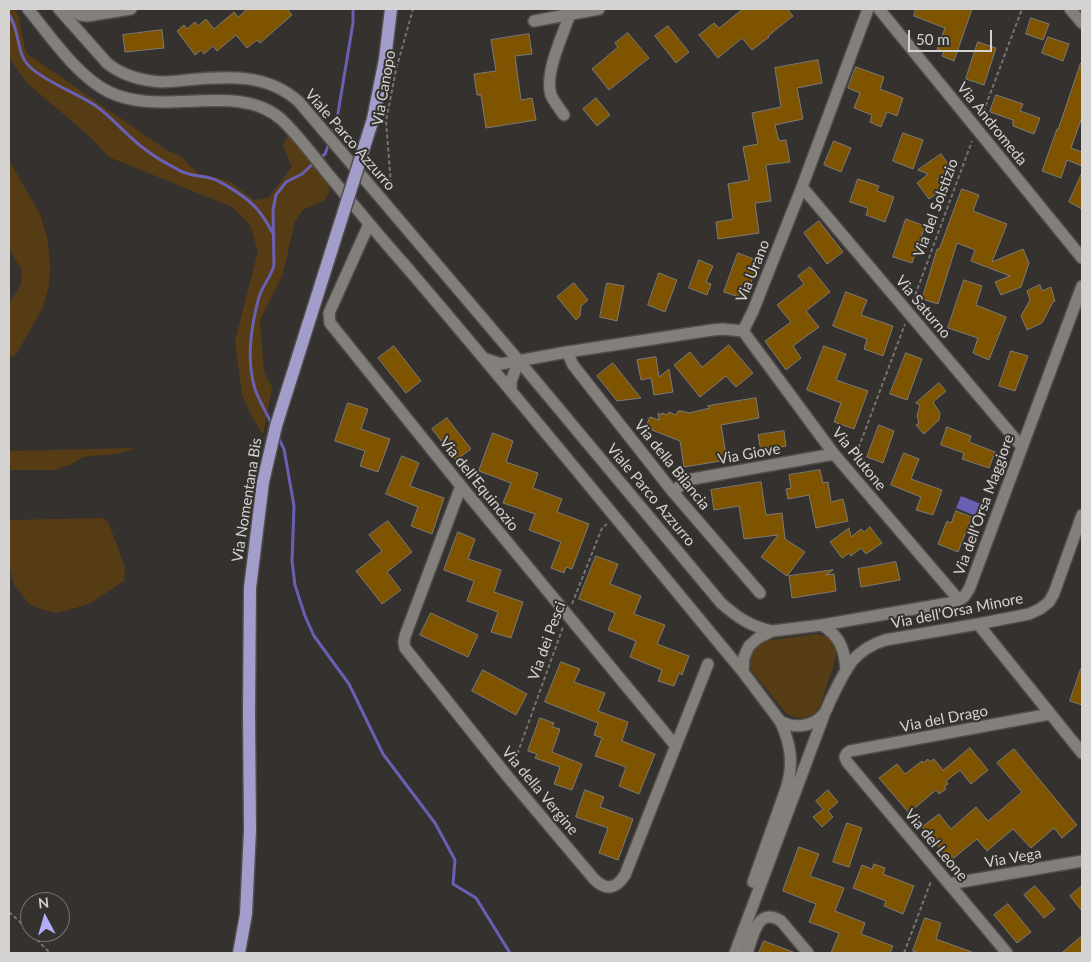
<!DOCTYPE html>
<html>
<head>
<meta charset="utf-8">
<style>
  body { margin:0 }
  #map { position:relative; width:1091px; height:962px; overflow:hidden; background:#34312e; font-family:Lato,sans-serif }
  canvas { display:block }
  .frame { position:absolute; inset:0; border:10px solid #d5d3d1; pointer-events:none }
  .north { position:absolute; left:20px; top:892px; width:50px; height:50px; box-sizing:border-box; background:#34312e; border:1px solid #74726f; border-radius:50%; rotate:354deg; font-size:14px; font-weight:700; line-height:20px; text-align:center; color:#d5d3d1 }
  .north::after { content:''; display:block; margin:auto; width:18px; height:22px; background:#b2adf9; clip-path:polygon(50% 0,100% 100%,50% 72%,0 100%) }
  .scale { position:absolute; left:908px; top:30px; width:84px; height:22px; box-sizing:border-box; border:2px solid #d5d3d1; border-top:0; padding-left:6px; font-size:15px; line-height:18px; white-space:nowrap; color:#d5d3d1; -webkit-text-stroke:4px #34312e; paint-order:stroke }
</style>
</head>
<body>
<div id="map">
<canvas width="1091" height="962"></canvas>
<div class="frame"></div>
<div class="north">N</div>
<div class="scale">50 m</div>
</div>
<script>
const c = document.querySelector('canvas').getContext('2d');
c.lineJoin = 'round';
function paint(path, color) { c.fillStyle = color; c.fill(path, 'evenodd'); }
function stroke(path, color, width, dash) { c.strokeStyle = color; c.lineWidth = width; c.lineCap = dash ? 'butt' : 'round'; c.setLineDash(dash || []); c.stroke(path); }
function label(font, color, halo, rows, align = 'center') {
  c.font = font + ' Lato,sans-serif'; c.lineWidth = 4; c.setLineDash([]); c.textBaseline = 'middle'; c.strokeStyle = halo; c.fillStyle = color; for (const [text, x, y, turn = 0] of rows) {
    c.save(); c.translate(x, y); c.rotate((+turn || 0) * Math.PI / 180); c.textAlign = isNaN(turn) ? turn : align; if (halo) c.strokeText(text, 0, 0); c.fillText(text, 0, 0); c.restore();
  }
}
const green = new Path2D(`
  M9,9H14L18,14L26,53L168,151L181,156L197,173L229,181L254,200L268,198L292,167L283,145L288,136L305,147L330,190L325,200L303,210L295,221L283,274L260,320L264,372L272,388L263,435L252,417L242,395L235,341L258,251L250,225L232,207L109,157L88,135L27,83L9,58Z
  M9,160L40,214L48,240L50,267L49,285L43,307L16,355L9,358V303L21,285L22,270L9,250Z
  M136,448L117,454L83,457L72,464L56,470H9V451Z
  M104,518L109,524L125,567L124,581L89,604L58,613L40,609L29,604L14,585L9,566V520Z
  M817,634C825,635 832,638 835,646C839,658 831,672 827,684C825,691 823,702 818,709C811,719 797,720 787,714L753,673C745,659 752,646 766,641Z`);
const water = new Path2D(`
  M961,496L981,504L976,516L956,508Z`);
const stream = new Path2D(`
  M9,15C21,31 15,53 30,67C49,84 75,92 96,106C113,118 125,134 142,147C152,155 165,163 177,169C187,176 198,175 210,178C222,181 249,199 257,209C264,217 269,226 274,235
  M331,137L336,125L353,23V9
  M320,158L325,154L329,143
  M272,425C267,413 259,401 255,389C246,360 251,326 259,297C263,285 271,277 274,265L273,210L276,195L286,182L302,174L315,162
  M278,437L284,449L294,506L292,561L295,585L305,616L314,636L349,684L383,754L435,823L455,860L453,884L476,898L510,953`);
const building = new Path2D(`
  M248,9H287L292,15L260,43L257,40L247,48L236,35L217,51L213,46L204,54L201,50L195,55L177,31L184,25L187,29L195,22L198,26L206,19L214,29L234,12L238,17Z
  M743,9H787L793,16L768,36L769,37L752,50L742,38L718,58L699,35L714,23L719,28Z
  M916,9H972L954,61L942,56L944,51L937,49L945,28L914,16Z
  M1031,18L1049,24L1043,40L1026,34Z
  M668,26L689,52L676,63L655,36Z
  M162,30L164,48L125,52L123,35Z
  M628,33L649,58L609,90L592,69L618,47L615,43Z
  M529,34L532,54L515,56L521,100L532,98L536,120L486,128L481,95H477L474,74L496,71L491,40Z
  M1048,37L1069,44L1063,61L1042,53Z
  M978,42L996,48L984,85L966,79Z
  M818,60L822,83L797,88L803,119L775,125L779,141L786,140L790,162L766,165L771,201L755,203L759,233L718,239L716,222L733,219L728,184L749,180L743,147L758,144L752,113L781,107L775,68Z
  M1081,63H1082V117L1071,148L1082,152V166L1067,160L1061,178L1042,171L1057,129H1058Z
  M856,67L884,77L880,89L903,98L897,116L887,112L881,127L870,122L872,115L854,108L860,93L848,88Z
  M996,95L1023,104L1020,111L1040,118L1034,134L1013,126V120L990,112Z
  M596,98L610,115L597,126L583,109Z
  M903,133L923,140L913,169L893,161Z
  M834,141L851,148L841,172L824,165Z
  M941,154L951,168L937,179L944,188L929,199L917,183L928,174L918,170Z
  M1082,173V209L1069,202Z
  M858,179L879,186L877,191L894,197L885,222L866,215L868,208L850,202Z
  M962,189L979,195L973,211L1007,224L992,262L1023,249L1029,263L1021,287L1001,295L995,282L1010,276L971,261L975,250L957,243L938,304L922,299L937,249H939Z
  M906,219L925,226L912,263L893,257Z
  M819,221L843,252L827,264L804,233Z
  M738,253L759,261L745,299L724,292Z
  M699,260L713,266L706,282L711,284L707,295L689,288Z
  M810,267L830,292L806,311L819,327L793,346L801,358L786,370L765,341L791,322L777,305L804,284L798,276Z
  M659,273L677,280L665,312L648,305Z
  M964,280L982,286L976,305L1006,317L989,360L973,353L978,338L948,328Z
  M574,283L588,300L581,306L580,316L576,320L557,297Z
  M607,283L624,286L617,321L600,317Z
  M1040,285L1042,291L1051,287L1055,301L1053,302L1042,323L1027,330L1021,316L1030,300L1027,291Z
  M846,292L867,300L861,315L893,326L883,356L864,349L867,339L833,326Z
  M729,345L753,373L736,387L726,376L700,397L674,365L690,352L702,367Z
  M394,346L421,381L406,393L378,358Z
  M824,346L846,354L836,380L868,391L854,429L834,422L841,403L807,390Z
  M1011,351L1028,356L1015,391L999,386Z
  M906,353L922,359L907,400L890,394Z
  M656,357L659,377L669,369L673,392L654,395L651,378L641,380L637,360Z
  M613,363L624,377L641,398L617,401L597,376Z
  M939,383L946,391L933,402L940,413L939,420L924,434L916,425L919,423L917,416L920,405L916,403Z
  M756,398L759,418L721,425L727,460L684,467L680,441L652,430L653,429L646,426L650,417L659,420L658,413L661,415L662,413L667,415L669,412L676,415L678,411H682L689,413L710,408L708,406Z
  M348,403L368,409L361,429L390,439L378,472L360,466L365,451L335,441Z
  M447,418L471,449L456,460L432,429Z
  M879,425L894,431L883,463L867,457Z
  M947,427L971,436L969,442L995,452L989,468L962,459L964,453L941,445Z
  M784,431L786,446L761,451L758,435Z
  M493,433L513,441L506,462L538,473L533,488L562,499L557,512L589,524L572,569L566,567L564,573L551,568L561,542L529,530L535,514L503,503L511,483L479,471Z
  M904,453L919,459L911,479L942,490L933,515L916,510L921,497L891,485Z
  M402,456L419,463L410,486L444,498L432,534L411,526L418,507L386,494Z
  M820,470L823,483L828,482L831,502L843,499L848,521L816,528L809,495L788,499L786,489L791,488L789,475Z
  M761,482L766,515L782,513L785,539L805,552L787,576L761,557L778,535L744,539L739,506L714,510L711,490Z
  M956,511L972,517L958,552L938,544L947,521L951,523Z
  M388,521L412,552L387,572L401,590L382,604L356,571L382,551L369,535Z
  M870,527L882,543L866,554L861,548L851,556L849,553L842,558L830,542L849,528L851,537L861,529L864,532Z
  M458,532L475,539L468,559L501,570L494,592L523,602L511,638L491,632L498,612L467,601L474,581L444,570Z
  M596,556L618,564L610,584L641,596L634,614L665,625L657,644L689,656L682,675L679,673L674,686L658,681L662,670L630,657L636,641L608,630L615,613L579,599Z
  M896,562L900,580L861,587L858,569Z
  M833,570L826,575L834,574L836,591L792,598L789,576Z
  M431,613L478,635L468,657L420,635Z
  M561,662L580,669L574,682L605,693L598,711L628,722L622,741L655,754L639,794L619,786L626,767L595,756L602,738L594,735L598,723L545,702Z
  M1081,669H1082V705L1070,701Z
  M483,670L527,694L516,715L472,691Z
  M540,718L554,723L552,727L560,729L552,752L582,764L572,790L554,784L560,767L535,758L537,754L528,751Z
  M970,748L988,770L971,784L960,770L946,781L948,784L944,787L946,789L939,794L936,790L909,813L879,778L897,764L905,774L922,761L923,763L928,759L930,762L934,759L943,770Z
  M1014,749L1077,825L1062,838L1054,828L1031,848L1013,829L987,851L977,839L950,861L922,827L939,814L951,829L976,807L988,821L1022,792L997,763Z
  M585,790L604,797L600,807L633,819L618,860L599,853L608,828L576,817Z
  M828,790L838,802L828,811L833,817L822,827L813,817L823,809L816,801Z
  M847,823L862,828L849,867L833,862Z
  M799,847L819,854L810,876L844,888L835,911L865,923L861,934L893,946L890,953H831L839,933L809,922L816,904L783,891Z
  M874,864L885,868L883,874L914,886L903,914L884,906L886,901L853,888L862,865L872,869Z
  M1035,886L1055,909L1044,918L1024,895Z
  M1082,886V911L1070,896Z
  M1008,904L1031,932L1017,943L994,915Z
  M925,918L941,923L936,939L972,952V953H920L913,951Z
  M1082,936V953H1062Z
  M764,941L793,952V953H759Z`);
const path = new Path2D(`
  M981,118L1022,9
  M389,190L391,185L386,121L396,70L413,9
  M913,301L972,141
  M854,460L905,324
  M572,604L602,528L607,524
  M513,766L563,627
  M9,912L19,921L50,953
  M904,953L931,881`);
const minor = new Path2D(`
  M28,9C51,37 77,76 109,92C163,118 238,80 282,120C299,136 313,156 328,174C353,204 378,235 404,264C519,398 630,536 743,672
  M59,9L107,63C123,76 142,81 163,82C210,79 261,67 299,102L519,361L721,603C738,618 750,626 772,631
  M73,9L80,15L87,16L131,9
  M879,9L1082,258
  M1070,9L1082,23
  M534,21L599,9
  M564,115C560,109 554,102 551,95C544,73 563,35 570,14
  M802,187L1022,447
  M369,224L329,313L330,323L461,486L675,745
  M743,331L834,454L959,600
  M743,331L753,311L802,187L868,9
  M567,352L573,365L673,492L760,593
  M486,359L501,364L567,352L712,330L723,329L743,331
  M511,390V381L519,361
  M461,486L405,636L404,642L405,648L508,777L594,879C606,891 616,889 625,875L708,664
  M673,492L687,480L834,454
  M978,624L1082,753
  M822,625L949,603C962,600 964,599 970,587L1082,286
  M846,671C845,650 840,636 822,625L772,631L758,638L749,646L744,657L743,672L780,721C794,729 812,727 823,715C826,712 828,706 830,701C837,687 843,673 853,660C862,650 872,644 885,640L978,624L1029,614L1040,609L1045,605L1049,602L1054,593L1082,515
  M753,882L786,789C794,764 791,744 780,721
  M949,884L1082,861
  M735,953L824,715
  M747,953C753,937 757,906 781,921L808,953
  M1007,953L847,762L845,757L847,753L850,751L1050,714`);
const major = new Path2D(`
  M373,119L385,59L391,9
  M239,953L246,914L250,830L249,713L250,588L263,482`);
const majorBridge = new Path2D(`
  M263,482L276,426L373,119`);
const streetNames = [
  ["Via Canopo",384,88,-80],
  ["Via Andromeda",992,124,51],
  ["Viale Parco Azzurro",350,140,49],
  ["Via del Solstizio",936,208,-70],
  ["Via Urano",753,271,-68],
  ["Via Saturno",923,307,50],
  ["Via Giove",749,454,-10],
  ["Via Plutone",859,459,51],
  ["Via della Bilancia",672,465,51],
  ["Via dell'Equinozio",479,484,51],
  ["Viale Parco Azzurro",651,495,50],
  ["Via Nomentana Bis",247,500,-81],
  ["Via dell'Orsa Maggiore",984,505,-70],
  ["Via dell'Orsa Minore",957,611,-11],
  ["Via dei Pesci",547,641,-70],
  ["Via del Drago",944,719,-11],
  ["Via della Vergine",540,791,50],
  ["Via del Leone",936,845,50],
  ["Via Vega",1013,858,-10]
];
paint(green, '#563c15');
paint(water, '#6960b4');
stroke(stream, '#6960b4', 3);
paint(building, '#7f5400');
stroke(building, '#7d7a76', 1);
stroke(minor, '#504d4a', 14);
stroke(major, '#504d4a', 15);
stroke(path, '#767371', 2, [4, 2.5]);
stroke(minor, '#83807c', 11);
stroke(major, '#a29dca', 12);
stroke(majorBridge, '#504d4a', 15, []);
stroke(majorBridge, '#a29dca', 12);
label('15px', '#d5d3d1', '#34312e', streetNames);
</script>
</body>
</html>
